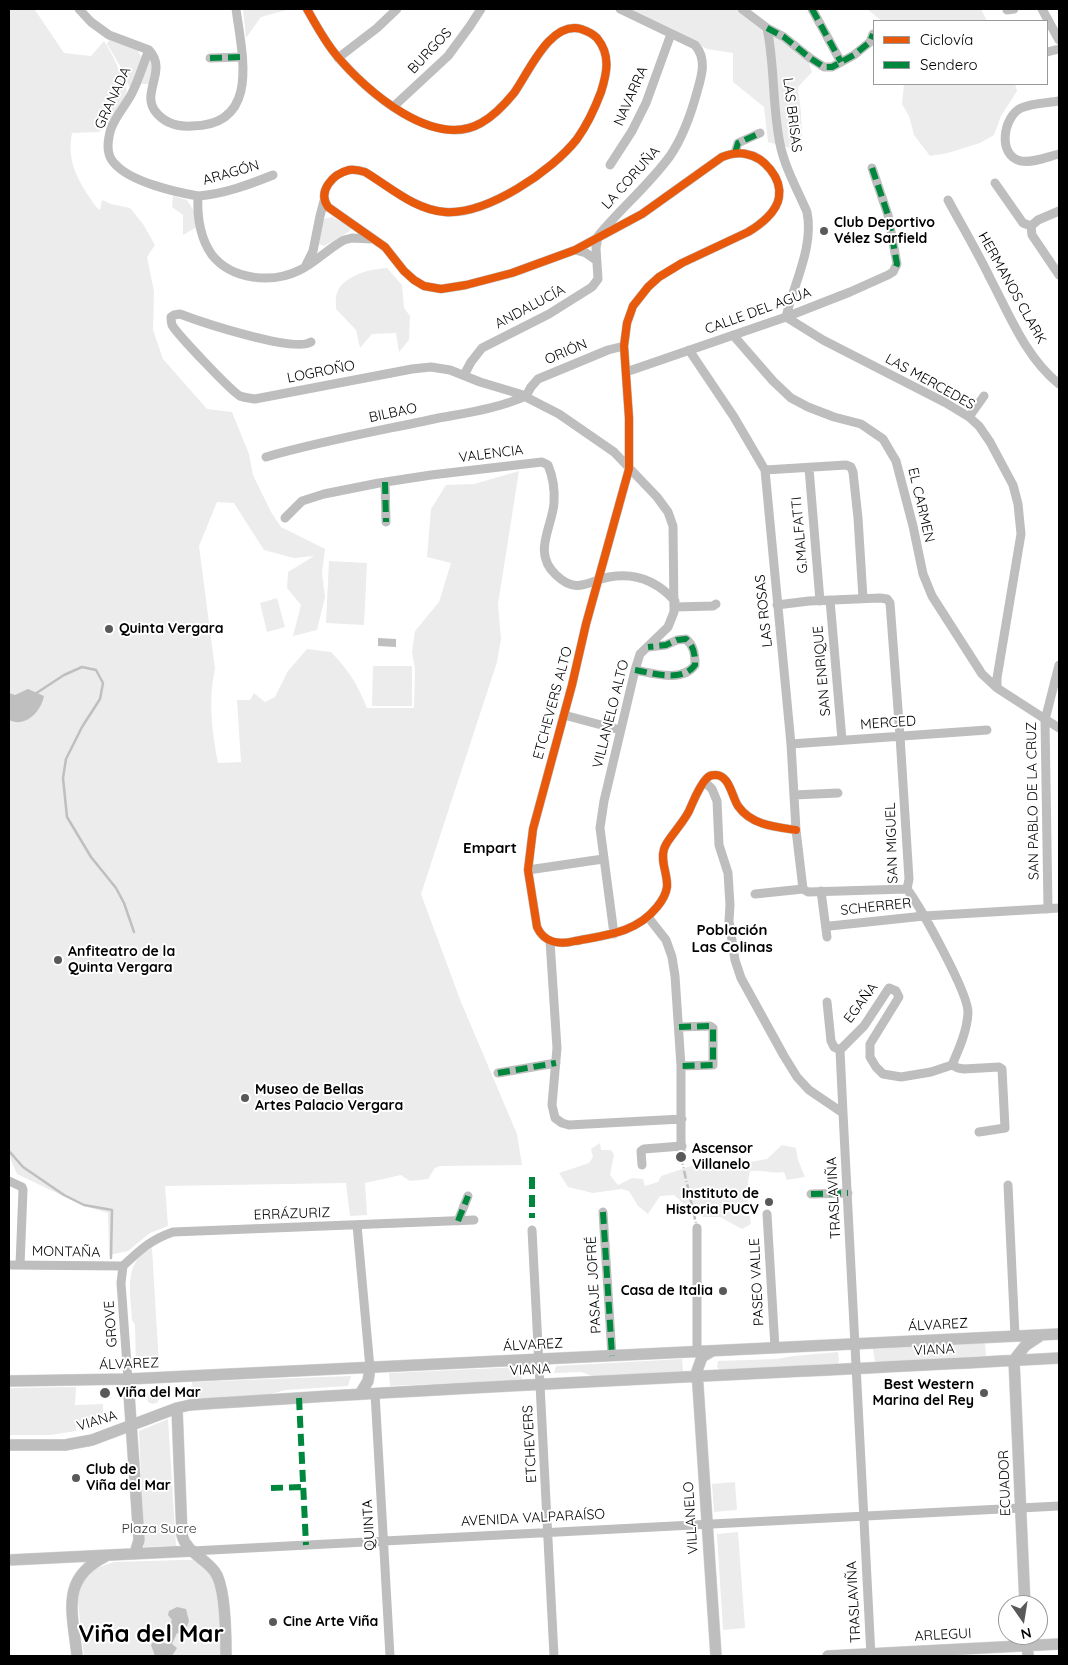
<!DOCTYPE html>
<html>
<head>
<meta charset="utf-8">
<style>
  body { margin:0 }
  #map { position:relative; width:1068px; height:1665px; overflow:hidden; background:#fff; font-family:Quicksand,sans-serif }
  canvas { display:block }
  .frame { position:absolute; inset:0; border:10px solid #000; pointer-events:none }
  .legend { position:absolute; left:873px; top:20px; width:175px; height:65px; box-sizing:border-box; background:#fff; border:1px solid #999; margin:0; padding:6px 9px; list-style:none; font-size:15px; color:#000 }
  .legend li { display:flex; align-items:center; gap:10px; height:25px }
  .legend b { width:25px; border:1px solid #999 }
  .north { position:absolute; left:998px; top:1595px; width:50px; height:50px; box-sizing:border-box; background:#fff; border:1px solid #999; border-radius:50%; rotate:167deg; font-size:14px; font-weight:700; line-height:20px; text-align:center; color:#000 }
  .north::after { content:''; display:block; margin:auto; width:18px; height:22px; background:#595959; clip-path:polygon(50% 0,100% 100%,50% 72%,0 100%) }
</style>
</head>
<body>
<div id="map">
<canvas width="1068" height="1665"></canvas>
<div class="frame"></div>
<ul class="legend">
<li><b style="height:6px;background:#e8590c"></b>Ciclovía</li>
<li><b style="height:6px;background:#00873e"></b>Sendero</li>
</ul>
<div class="north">N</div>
</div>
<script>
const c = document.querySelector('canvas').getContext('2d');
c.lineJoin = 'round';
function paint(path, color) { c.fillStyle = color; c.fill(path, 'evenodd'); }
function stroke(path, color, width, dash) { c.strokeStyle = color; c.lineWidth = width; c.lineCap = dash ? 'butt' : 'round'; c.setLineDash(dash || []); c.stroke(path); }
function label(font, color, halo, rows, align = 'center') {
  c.font = font + ' Quicksand,sans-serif'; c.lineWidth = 4; c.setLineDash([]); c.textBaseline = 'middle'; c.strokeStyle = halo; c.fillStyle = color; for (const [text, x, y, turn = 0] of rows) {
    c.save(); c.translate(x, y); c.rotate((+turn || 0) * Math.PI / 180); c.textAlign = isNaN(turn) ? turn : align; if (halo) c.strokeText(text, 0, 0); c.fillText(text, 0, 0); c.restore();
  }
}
const green = new Path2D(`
  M9,9H37L35,10L64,53L91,56L104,41C114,57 121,73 127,91L115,120L99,132L72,133C66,164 80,183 96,207L100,210L102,200L111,204L130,208L143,224L155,245L147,257L154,291L153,330L163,359L207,409L232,412L249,454L253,475L271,512L281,527L325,549L322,573L325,597L317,630L293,636L301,605L287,588L288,572L314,556L294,558L264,550L234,503L217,502L199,546L215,669C208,699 212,733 218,763L241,762L237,700H250L254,693L265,702L275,697L288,671L307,649L331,652C349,671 357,683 367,708H414L415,669L412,652L415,631L439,602L451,563L427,557L431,509L446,485L474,484L519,471L498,604L501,639L497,662L421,894L461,1002L517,1134L522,1165L440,1166L435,1168L428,1179L410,1181L401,1175L365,1183L367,1215L350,1216L346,1183L165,1186L168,1226L150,1233L128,1251L109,1255L108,1213L84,1206L17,1174L9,1156Z
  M243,9H290L261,17L246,38Z
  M629,9H735L807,57L812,72L798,87L801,113L802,135L794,149L768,142L764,107L733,82V53L707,49L679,33Z
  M867,9H981L987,21H882Z
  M109,40L138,50L141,57L131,91L123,71L107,44Z
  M152,59L153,62L149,84H141L149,60Z
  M904,84H1015L1017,91L1001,116L994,135L980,143L948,153L930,156L914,135L909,116L902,104Z
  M173,196L187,200L194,211L197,227L183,235V215L172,207Z
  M332,217L351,227L350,231L324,246L319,244L323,219Z
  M387,268L402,285L404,308L410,316L409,340L399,352L396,333L372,334L360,348L356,330L336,309C336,305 335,298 337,293C343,275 371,269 387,268Z
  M329,561L367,563L364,625L326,623Z
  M277,598L285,627L267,632L260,603Z
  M373,666H412V706H372Z
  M600,1143L601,1150H611L614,1155L610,1175L618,1185L632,1178L643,1179L645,1186L658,1182L661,1176L703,1162L716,1163L750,1162L767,1159L782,1145L796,1148L798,1160L805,1177L787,1180L784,1172C772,1174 762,1170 750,1171C745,1193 749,1204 751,1224L742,1229L720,1217H703L688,1207L674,1195L660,1196L648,1214L638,1206L629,1191L621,1189L593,1193L568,1187L559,1173L589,1163L593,1157L591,1149Z
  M152,1248L159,1365L136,1366L135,1325L132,1320C131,1293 122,1262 152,1248Z
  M985,1343L986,1356L875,1362L873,1349Z
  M838,1352L839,1360L838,1364L721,1371L717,1367L718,1361L777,1359L793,1356Z
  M682,1359L683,1372L595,1377L581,1372L554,1373L556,1366Z
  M521,1367L522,1380L390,1386L389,1373Z
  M351,1376L348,1386L286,1390L267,1395L193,1399L192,1382Z
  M76,1387L75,1405L103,1404V1420L76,1427V1431L50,1435H9V1388Z
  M160,1388L163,1391L157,1403L152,1404L148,1402L147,1393L152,1389L154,1397L160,1396Z
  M168,1419L176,1546L144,1547L139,1431Z
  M735,1482L737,1510L714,1512L712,1484Z
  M738,1532L745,1628L723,1630L717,1534Z
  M182,1560H195L205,1566L215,1581L220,1622V1656H84L77,1594L82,1583L96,1568L114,1562Z`);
const water = new Path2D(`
  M378,638L396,639V647L378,646Z
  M28,689L44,696C41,712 25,728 9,720V693L15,695Z
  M177,1607L186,1609L189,1621L184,1635L177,1633L172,1644L177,1648L172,1656H155L151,1645L155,1639L167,1644L172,1632L168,1630L172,1620L168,1615L169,1611Z`);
const stream = new Path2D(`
  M35,694L64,675L82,667L96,670L103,683L100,699L82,727L66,759L63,778L67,817L91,857L116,888L124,903L134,932
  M9,1151L23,1167L64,1195L84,1205L112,1210L111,1258`);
const minor = new Path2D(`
  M79,9L91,22L109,35L149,50C143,64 139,79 132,93C125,107 111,121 109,137C107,147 108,158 116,165C132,182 175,192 198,196C197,216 200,238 212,255C232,280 272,284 300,270C316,262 329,248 344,240L352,238L372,239
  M307,9C316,25 325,42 337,56C366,91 434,150 481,123C494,116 505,104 514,93C528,74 550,20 581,29C587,31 593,34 597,38C611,55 607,73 601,92C595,108 587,125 577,139C552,171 487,215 445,212C415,210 390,187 365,172C359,170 354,169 349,170C333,174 317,191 328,207L385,247L404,271L414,280L424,286L441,289L466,285L512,273L575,250L642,214L722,157C730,154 737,152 746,154C764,157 782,178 779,197C777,212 760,225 748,232L682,263L659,277L648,287L633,306L627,323L624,346L629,418V469L586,624L572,685L533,829L528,870L537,927C544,943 560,945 575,941C607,935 636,933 657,907C662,901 666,894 667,887C668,874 660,862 664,849C666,843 670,838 674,833C679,826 685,819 689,811C694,800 699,786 707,778C709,776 712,775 714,775C729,773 732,797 738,806C751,825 775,827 796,830
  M742,9L767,28L784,37L810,58L824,67H832L854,55L870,42L873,34
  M812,9L841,62
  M1042,9L1059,40
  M1007,10L1014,9
  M767,28C775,66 772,105 780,144C785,168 797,189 807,212C814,247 794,283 786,317L823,340L946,403L969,417L979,426L990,442L1013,485L1018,504L1021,534L997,678V688
  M149,50C168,70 141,92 155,111C164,123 178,127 192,126C261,125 242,54 236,9
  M1047,52L1059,49
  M210,58L242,57
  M338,58L377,28L397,9
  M1059,101C1047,103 1032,103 1021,108C1003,117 997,156 1021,161C1034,163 1047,157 1059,154
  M393,107L448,56L470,26L481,9
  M735,153L738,143L760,133
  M610,165L632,131L646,103L671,34
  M995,183L1023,223L1031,226
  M198,196C224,194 248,185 273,175
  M948,200C962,226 977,251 990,278C1009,314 1026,358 1059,384
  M1031,226L1032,235L1059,275
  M1031,226L1038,220L1059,211
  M598,236C621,208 649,185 670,156C683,137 691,114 697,92C702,75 707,59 695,45L620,9
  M575,250L586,253L596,260
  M306,265L313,251L320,216L324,201
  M733,335L773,381L791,398L808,407L834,417L861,424L883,439L896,461L913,526L923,574L932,596L982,674L997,688L1059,728
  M311,342C294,353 201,322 180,314L174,315L171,317C171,321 171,321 172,325C177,334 231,391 240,396C245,398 250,398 255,399L412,369L431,367L450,370L480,382L520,394L559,414L614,452L657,497L668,512L673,526L674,612L668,627L640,654L635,670L604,801L600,828L614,934
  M689,350L734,417L765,470L791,744L796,830L803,889
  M626,372L786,317L850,292L888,275L893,272L897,264L888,215L872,168
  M464,375L471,362L482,348L549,314L592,287L598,279L596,248L598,237
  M969,417L984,396
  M266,457C321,441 378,431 434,419C465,413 497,409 526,396L531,387L538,379L608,350L624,346
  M809,468L820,601
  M765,470L846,465L851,467L853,472L858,518L863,598
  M385,482L386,522
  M285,518L302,501L324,494L379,483L431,475L542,462L548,465C553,477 555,489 554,503C552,528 532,553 556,575C577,595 588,581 609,577C636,572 657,581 675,601
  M830,600L842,740
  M777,605L809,601L880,598L887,599L890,603L900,736L909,879L907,889C921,908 969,994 968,1013C967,1031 959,1049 952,1065
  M675,607L713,606L716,604
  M635,670C653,673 682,683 695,665C695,654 694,646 686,639L677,640L666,645L648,647
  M564,715L620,730
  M791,744L987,730
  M705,782L712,789L717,801L719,845L728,873L730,905L729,921L735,960L741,978L784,1056L797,1077L809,1090L843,1113L871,1656
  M794,795L838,793
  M528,870L603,859
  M821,891L827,937
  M755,894L803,889L808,892L907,889
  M1048,909L1045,720L1059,665
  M648,917L666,940L672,957L675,976L681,1066V1157
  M830,926L924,916L1059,908
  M550,941L557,1048L552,1105L555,1118L562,1123L569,1125L682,1119
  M827,1002L831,1041L834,1047L840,1050
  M679,1027L710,1026L713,1028V1065L681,1066
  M952,1065L958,1068L964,1069L999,1067L1002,1069L1005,1128L979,1132
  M498,1073L556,1063
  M843,1113L840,1050L864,1026L889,988L896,991L899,997L870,1044V1057L876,1067L883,1074L901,1077L931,1072L952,1065
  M642,1165L641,1151L644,1149L682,1146
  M9,1181L22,1187L23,1190L20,1265
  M1008,1185L1015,1336
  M811,1194L848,1193
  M603,1212L612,1356
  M767,1214L775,1348
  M458,1221L468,1196
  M357,1225L370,1368
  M532,1230L554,1656
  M9,1265L123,1266
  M123,1266C140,1250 150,1240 173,1232L474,1220
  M123,1266L121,1283L128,1379
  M697,1352V1228
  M375,1393L390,1656
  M192,1551L1059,1506`);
const major = new Path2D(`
  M712,1351L702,1357L697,1371L716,1656
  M1014,1360L1025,1605
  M1014,1360L1025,1346L1040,1336
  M128,1379L139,1540L135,1553
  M9,1381L128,1379L1059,1334
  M360,1394L368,1381L370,1368
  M177,1408L182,1535C186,1552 205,1558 215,1572C226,1587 226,1637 226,1656
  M9,1445H65L92,1440L177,1408L190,1405C479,1385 769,1374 1059,1358
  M9,1560L192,1551
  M1027,1635L1028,1656
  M77,1656C73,1613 59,1579 106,1556
  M828,1656L1059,1644`);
const rail = new Path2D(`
  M681,1157L697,1228`);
const quiet = new Path2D(`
  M812,9L841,62
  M767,28L784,37L810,58L824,67H832L854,55L870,42L873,34
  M210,58L242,57
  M735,153L738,143L760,133
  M872,168L888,215L897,264L895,269
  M385,482L386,522
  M635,670C653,673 682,683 695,665C695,654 694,646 686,639L677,640L666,645L648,647
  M679,1027L710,1026L713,1028V1065L681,1066
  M498,1073L556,1063
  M532,1177V1218
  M811,1194L848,1193
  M603,1212L612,1356
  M458,1221L468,1196
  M299,1398L306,1545
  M271,1488L303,1487`);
const cycleway = new Path2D(`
  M307,9C316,25 325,42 337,56C366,91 434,150 481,123C494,116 505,104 514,93C528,74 550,20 581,29C587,31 593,34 597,38C611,55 607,73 601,92C595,108 587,125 577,139C552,171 487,215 445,212C415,210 390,187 365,172C359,170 354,169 349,170C333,174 317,191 328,207L385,247L404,271L414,280L424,286L441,289L466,285L512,273L575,250L642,214L722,157C730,154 737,152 746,154C764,157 782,178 779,197C777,212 760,225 748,232L682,263L659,277L648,287L633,306L627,323L624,346L629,418V469L586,624L572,685L533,829L528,870L537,927C544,943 560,945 575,941C607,935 636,933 657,907C662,901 666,894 667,887C668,874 660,862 664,849C666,843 670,838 674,833C679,826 685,819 689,811C694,800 699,786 707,778C709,776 712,775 714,775C729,773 732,797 738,806C751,825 775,827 796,830`);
const markers = [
  [824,231,5,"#595959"],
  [109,629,5,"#595959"],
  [58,960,5,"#595959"],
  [245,1098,5,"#595959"],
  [681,1157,6,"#595959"],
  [769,1202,5,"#595959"],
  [723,1291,5,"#595959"],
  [105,1393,6,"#595959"],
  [984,1393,5,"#595959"],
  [76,1478,5,"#595959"],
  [273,1622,5,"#595959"]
];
const streetNames = [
  ["BURGOS",430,51,-47],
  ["NAVARRA",631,96,-66],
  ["GRANADA",113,98,-65],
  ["LAS BRISAS",792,115,83],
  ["ARAGÓN",231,173,-16],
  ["LA CORUÑA",631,178,-48],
  ["HERMANOS CLARK",1012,288,61],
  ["ANDALUCÍA",530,307,-28],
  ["CALLE DEL AGUA",758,311,-20],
  ["ORIÓN",566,352,-23],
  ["LOGROÑO",321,372,-11],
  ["LAS MERCEDES",930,382,29],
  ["BILBAO",393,413,-12],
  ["VALENCIA",491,454,-7],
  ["EL CARMEN",921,505,77],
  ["G.MALFATTI",800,535,-95],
  ["LAS ROSAS",764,611,-96],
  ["SAN ENRIQUE",822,671,-95],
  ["ETCHEVERS ALTO",553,703,-75],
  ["VILLANELO ALTO",611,714,-76],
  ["MERCED",888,723,-4],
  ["SAN PABLO DE LA CRUZ",1033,801,-91],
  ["SAN MIGUEL",892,843,-92],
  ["SCHERRER",876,907,-6],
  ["EGAÑA",861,1003,-53],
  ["TRASLAVIÑA",834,1198,-93],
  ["ERRÁZURIZ",292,1214,-2],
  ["MONTAÑA",66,1252,1],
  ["PASEO VALLE",757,1282,-93],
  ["PASAJE JOFRÉ",594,1285,-93],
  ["GROVE",111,1324,-94],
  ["ÁLVAREZ",938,1325,-3],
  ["ÁLVAREZ",533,1345,-3],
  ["VIANA",934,1350,-3],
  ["ÁLVAREZ",129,1364,-2],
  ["VIANA",530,1370,-3],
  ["VIANA",97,1421,-17],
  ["ETCHEVERS",530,1444,-93],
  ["ECUADOR",1005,1483,-92],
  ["AVENIDA VALPARAÍSO",533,1518,-3],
  ["VILLANELO",691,1518,-94],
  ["QUINTA",369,1525,-93],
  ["TRASLAVIÑA",854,1602,-93],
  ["ARLEGUI",943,1635,-3]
];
const poiNames = [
  ["Club Deportivo",834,223],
  ["Vélez Sarfield",834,239],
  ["Quinta Vergara",119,629],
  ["Anfiteatro de la",68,952],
  ["Quinta Vergara",68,968],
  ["Museo de Bellas",255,1090],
  ["Artes Palacio Vergara",255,1106],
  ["Ascensor",692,1149],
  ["Villanelo",692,1165],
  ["Instituto de",759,1194,"right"],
  ["Historia PUCV",759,1210,"right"],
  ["Casa de Italia",713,1291,"right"],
  ["Best Western",974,1385,"right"],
  ["Marina del Rey",974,1401,"right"],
  ["Viña del Mar",116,1393],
  ["Club de",86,1470],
  ["Viña del Mar",86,1486],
  ["Cine Arte Viña",283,1622]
];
const parkNames = [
  ["Plaza Sucre",159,1529]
];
const neighbourhoodNames = [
  ["Empart",490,848],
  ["Población",732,930],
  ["Las Colinas",732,947]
];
const townNames = [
  ["Viña del Mar",151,1635]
];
paint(green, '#ececec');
paint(water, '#bfbfbf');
stroke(stream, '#bfbfbf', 2.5);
stroke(major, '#dbdbdb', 12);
stroke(minor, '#bebebe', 9);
stroke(major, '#bebebe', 11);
stroke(rail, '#bebebe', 2.5, [8, 2.5, 1, 2.5]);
stroke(quiet, '#00873e', 6, [12, 6]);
stroke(cycleway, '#e8590c', 8);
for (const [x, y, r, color] of markers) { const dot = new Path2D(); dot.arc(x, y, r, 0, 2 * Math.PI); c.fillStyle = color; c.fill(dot); stroke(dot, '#fff', 2); }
label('14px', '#000', '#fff', streetNames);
label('bold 14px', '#000', '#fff', poiNames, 'left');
label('14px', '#333', '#fff', parkNames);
label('bold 15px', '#000', '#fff', neighbourhoodNames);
label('bold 24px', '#000', '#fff', townNames);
</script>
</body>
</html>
